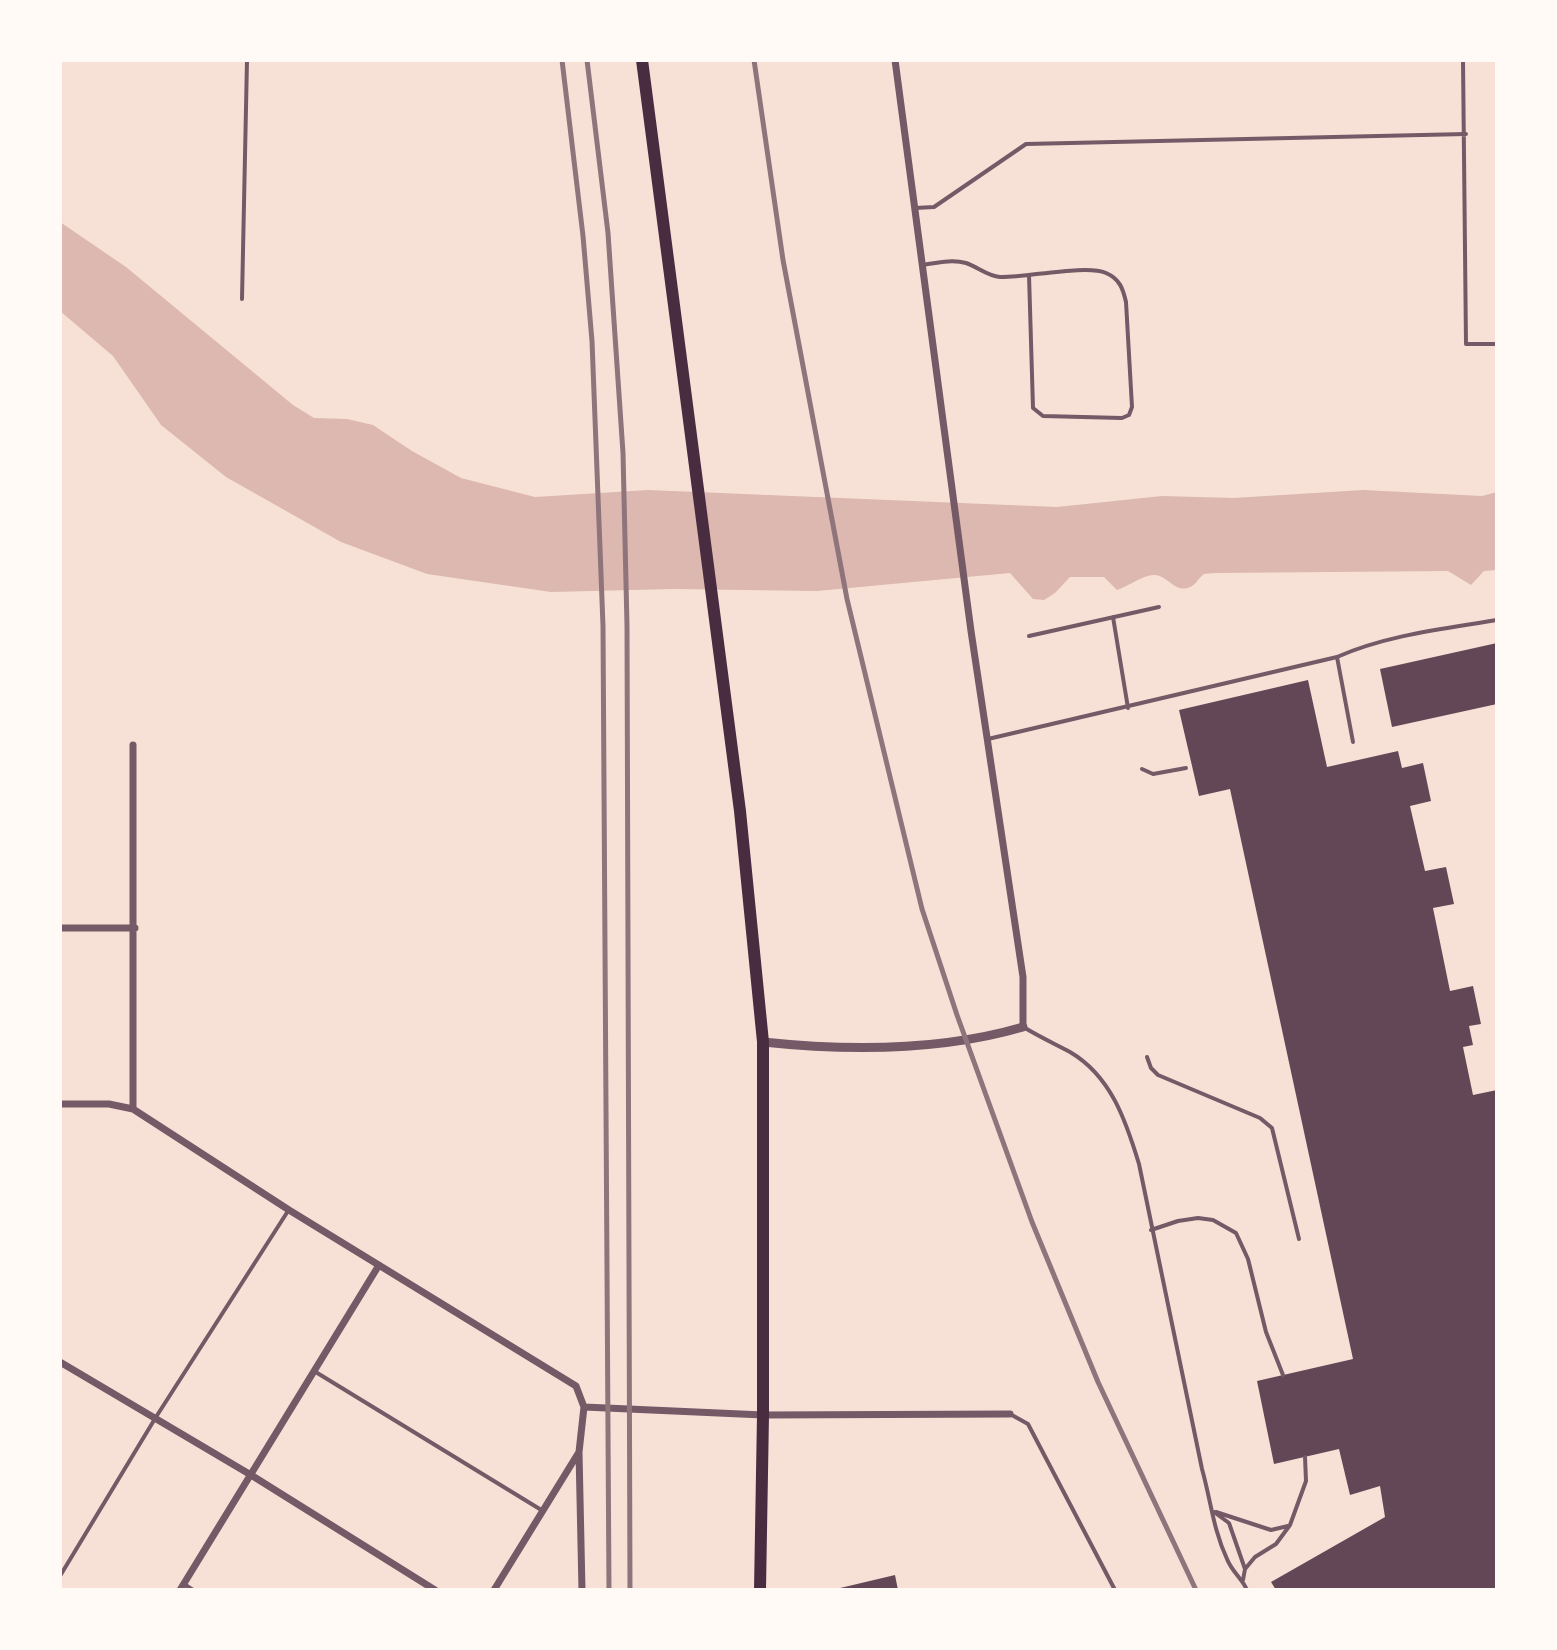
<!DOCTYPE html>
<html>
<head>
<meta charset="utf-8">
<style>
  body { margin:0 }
  #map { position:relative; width:1557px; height:1650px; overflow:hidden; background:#f7e1d7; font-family:"DejaVu Sans",sans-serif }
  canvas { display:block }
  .frame { position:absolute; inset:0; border:62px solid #fffaf5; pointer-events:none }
</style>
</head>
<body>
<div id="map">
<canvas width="1557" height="1650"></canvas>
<div class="frame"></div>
</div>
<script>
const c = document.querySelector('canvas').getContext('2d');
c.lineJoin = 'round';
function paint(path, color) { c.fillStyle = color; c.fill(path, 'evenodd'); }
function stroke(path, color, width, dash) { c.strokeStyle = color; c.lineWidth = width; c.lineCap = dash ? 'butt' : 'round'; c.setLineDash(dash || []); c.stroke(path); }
const water = new Path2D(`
  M60,222L126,267L293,405L314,418L347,419L373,425L412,451L461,478L535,497L648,490L1057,507L1162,496L1233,498L1363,490L1482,496L1497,492V570L1484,571L1471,585L1448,571L1215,573L1204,574C1198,578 1196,585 1190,587C1175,594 1168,575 1154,575C1143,575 1129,586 1117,590L1104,577H1070L1055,593L1044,600L1033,599L1010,573L817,591L673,589L551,592L427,574L341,542L226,477L161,425L113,356L60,311Z`);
const building = new Path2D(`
  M1497,643V704L1392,727L1380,669Z
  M1308,680L1327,767L1398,751L1402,768L1423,763L1431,801L1410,806L1425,871L1446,867L1454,904L1433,908L1450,991L1473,986L1481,1024L1469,1026L1473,1045L1463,1047L1473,1095L1497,1090V1590H1276L1271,1582L1385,1517L1380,1486L1350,1495L1339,1449L1274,1464L1257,1381L1353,1359L1230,789L1199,796L1179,710Z
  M895,1575L898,1590H836V1589Z`);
const service = new Path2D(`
  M1463,60L1466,344H1497
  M915,208L934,207L1026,144L1466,134
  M922,265C936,263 952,259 966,263C978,267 987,276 1000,277C1025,278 1086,264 1106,273C1120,279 1123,289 1126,302L1132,407L1129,415L1122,418L1043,416L1033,408L1029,275
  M242,299L247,60
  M1113,617L1128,708
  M1029,636L1159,607
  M1337,657L1353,742
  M988,739L1337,657C1387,635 1443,629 1497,620
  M1142,769L1153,774L1186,768
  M1025,1028C1040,1037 1055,1044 1070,1052C1111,1076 1126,1121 1139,1164L1202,1469C1211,1501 1213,1529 1227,1559C1232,1572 1242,1578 1247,1590
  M1147,1057L1151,1068L1158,1075L1260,1118L1272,1128L1299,1239
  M1151,1230L1178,1221L1198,1218L1213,1220L1236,1233L1248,1259L1266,1332L1283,1375
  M314,1371L543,1511
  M1010,1414L1028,1424L1115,1590
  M1214,1512L1229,1523L1245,1569L1243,1580
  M1216,1512L1271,1530L1288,1526
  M1245,1569L1255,1557L1276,1544L1290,1525L1306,1481L1305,1457
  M60,1576L156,1417L288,1211
  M184,1584L193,1590`);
const minor = new Path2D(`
  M895,60L971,631L1023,977V1027
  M60,928H135
  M60,1104H109L133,1109L289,1210L576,1386L584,1407L579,1452L494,1590
  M133,1109V745
  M60,1362L251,1475L435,1590
  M584,1407L763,1415L1010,1414
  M579,1452L582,1590
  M180,1590L379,1265`);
const tertiary = new Path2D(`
  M763,1042C848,1051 941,1051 1023,1027`);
const primary = new Path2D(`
  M642,60L740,811L763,1042V1415L760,1590`);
const rail = new Path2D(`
  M562,60L583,236L592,341L603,626L609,1590
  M587,60L608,233L623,453L627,626L630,1590
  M754,60L783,260L847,599L922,909L957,1015L1032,1222L1098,1382L1196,1590`);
paint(water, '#dcb8b0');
paint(building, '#644757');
stroke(service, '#755966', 4);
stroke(minor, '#755966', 7);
stroke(tertiary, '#755966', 9);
stroke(primary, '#4a2c40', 12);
stroke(rail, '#8f747c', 5);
</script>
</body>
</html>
